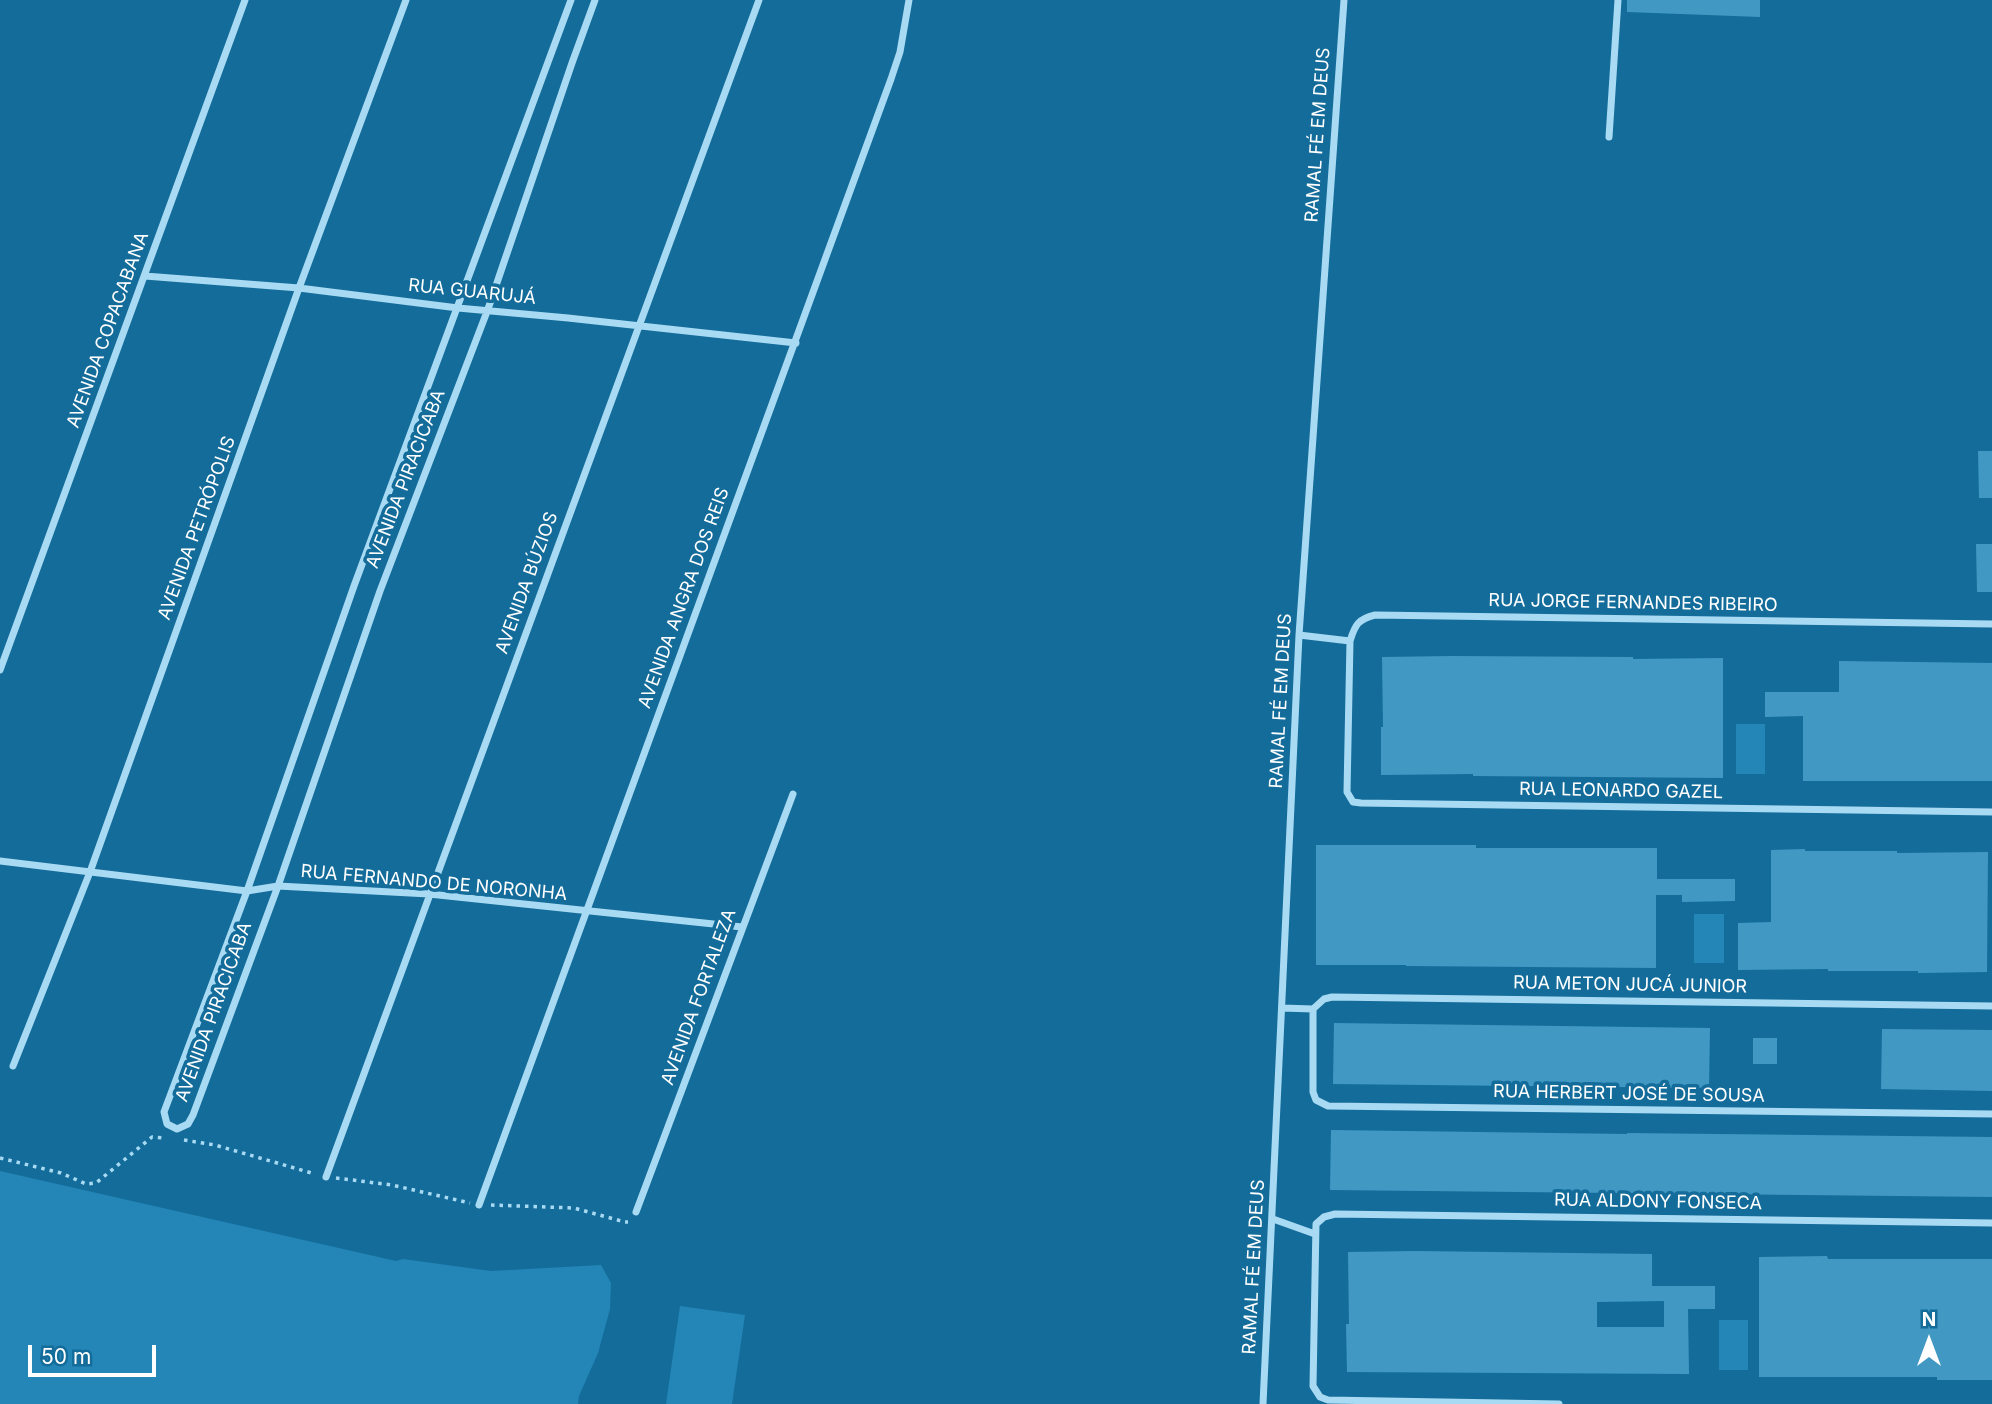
<!DOCTYPE html>
<html>
<head>
<meta charset="utf-8">
<style>
  body { margin:0 }
  #map { position:relative; width:1992px; height:1404px; overflow:hidden; background:#146c9a; font-family:Inter,sans-serif }
  canvas { display:block }
  .north { position:absolute; left:1894px; top:1306px; width:70px; height:70px; -webkit-text-stroke:5px #146c9a; paint-order:stroke; rotate:0deg; font-size:19px; font-weight:700; line-height:28px; text-align:center; color:#fff }
  .north::after { content:''; display:block; margin:auto; width:24px; height:32px; background:#fff; clip-path:polygon(50% 0,100% 100%,50% 72%,0 100%) }
  .scale { position:absolute; left:28px; top:1345px; width:128px; height:32px; box-sizing:border-box; border:4px solid #fff; border-top:0; padding-left:9px; font-size:21px; line-height:24px; white-space:nowrap; color:#fff; -webkit-text-stroke:5px #146c9a; paint-order:stroke }
</style>
</head>
<body>
<div id="map">
<canvas width="1992" height="1404"></canvas>
<div class="north">N</div>
<div class="scale">50 m</div>
</div>
<script>
const c = document.querySelector('canvas').getContext('2d');
c.lineJoin = 'round';
function paint(path, color) { c.fillStyle = color; c.fill(path, 'evenodd'); }
function stroke(path, color, width, dash) { c.strokeStyle = color; c.lineWidth = width; c.lineCap = dash ? 'butt' : 'round'; c.setLineDash(dash || []); c.stroke(path); }
function label(font, color, halo, rows, align = 'center') {
  c.font = font + ' Inter,sans-serif'; c.lineWidth = 7; c.setLineDash([]); c.textBaseline = 'middle'; c.strokeStyle = halo; c.fillStyle = color; for (const [text, x, y, turn = 0] of rows) {
    c.save(); c.translate(x, y); c.rotate((+turn || 0) * Math.PI / 180); c.textAlign = isNaN(turn) ? turn : align; if (halo) c.strokeText(text, 0, 0); c.fillText(text, 0, 0); c.restore();
  }
}
const green = new Path2D(`
  M1736,724H1765V774H1736Z
  M1694,914H1724V963H1694Z
  M0,1171L396,1261L403,1259L491,1271L601,1265L611,1283L610,1309L598,1353L579,1396L578,1404H0Z
  M680,1306L745,1315L732,1404H666Z
  M1719,1320H1748V1370H1719Z`);
const building = new Path2D(`
  M1627,0H1760V17L1627,12Z
  M1978,451H1992V498H1979Z
  M1976,544H1992V592H1977Z
  M1451,656L1633,657V659L1723,658V778L1473,776V774L1381,775V727H1383L1382,657Z
  M1839,661L1992,663V781H1803V716L1765,717V692H1839Z
  M1316,845H1476V848H1657V879H1735V901L1682,902V895H1656V968L1406,966V965H1316Z
  M1805,849V851H1897V853L1988,852L1987,972L1918,973V971H1828V969L1738,970V923L1771,922V850Z
  M1334,1023L1710,1028L1709,1088L1333,1084Z
  M1882,1029L1992,1030V1091L1881,1089Z
  M1753,1038H1777V1064H1753Z
  M1331,1130L1627,1134V1133L1992,1137V1197L1330,1190Z
  M1416,1251L1652,1254V1286H1715V1309H1688L1689,1374L1347,1372L1346,1324H1349L1348,1252ZM1664,1301V1327H1597V1302Z
  M1827,1256L1828,1259H1992V1380H1937V1377H1759V1257Z`);
const path = new Path2D(`
  M184,1140L215,1145L315,1174
  M0,1158L61,1173L86,1184L96,1183L152,1137L166,1138
  M336,1178L392,1185L470,1203
  M491,1205L574,1208L625,1222H628`);
const minor = new Path2D(`
  M571,0L354,586L247,891L164,1112L167,1124L177,1129L188,1124L193,1115L278,886L380,591L488,309L572,63L595,0
  M1609,137L1618,0
  M145,276L299,288L458,308L568,318L796,343
  M1992,624L1375,615C1358,619 1355,625 1350,641L1347,792L1353,802L1361,803L1992,812
  M1299,635L1350,641
  M0,670L245,0
  M0,861L247,891L278,886L429,894L742,927
  M1992,1006L1332,997L1324,999L1313,1009V1092L1316,1100L1328,1106L1992,1114
  M1282,1008L1313,1009
  M13,1066L90,872L299,288L406,0
  M326,1177L759,0
  M479,1205L891,79L900,52L909,0
  M636,1212L793,794
  M1273,1219L1315,1234
  M1263,1404L1299,635L1344,0
  M1559,1404L1328,1400L1320,1397L1313,1386L1316,1224L1324,1217L1335,1214L1992,1223`);
const streetNames = [
  ["RAMAL FÉ EM DEUS",1318,135,-86],
  ["RUA GUARUJÁ",472,292,6],
  ["AVENIDA COPACABANA",108,330,-70],
  ["AVENIDA PIRACICABA",406,479,-69],
  ["AVENIDA PETRÓPOLIS",197,528,-70],
  ["AVENIDA BÚZIOS",527,583,-70],
  ["AVENIDA ANGRA DOS REIS",684,598,-70],
  ["RUA JORGE FERNANDES RIBEIRO",1633,603,1],
  ["RAMAL FÉ EM DEUS",1281,701,-87],
  ["RUA LEONARDO GAZEL",1621,791,1],
  ["RUA FERNANDO DE NORONHA",434,883,5],
  ["RUA METON JUCÁ JUNIOR",1630,985,1],
  ["AVENIDA FORTALEZA",699,997,-70],
  ["AVENIDA PIRACICABA",214,1012,-70],
  ["RUA HERBERT JOSÉ DE SOUSA",1629,1094,1],
  ["RUA ALDONY FONSECA",1658,1202,1],
  ["RAMAL FÉ EM DEUS",1254,1267,-87]
];
paint(green, '#2386b7');
paint(building, '#4198c3');
stroke(path, '#a8dbf3', 3.5, [3.5, 5]);
stroke(minor, '#a8dbf3', 7);
label('18px', '#fff', '#146c9a', streetNames);
</script>
</body>
</html>
